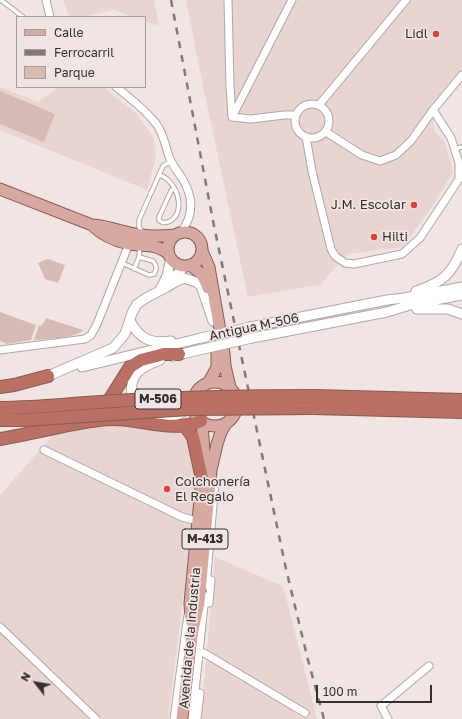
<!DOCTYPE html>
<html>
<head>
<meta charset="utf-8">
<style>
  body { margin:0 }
  #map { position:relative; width:462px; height:719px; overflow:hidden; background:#f1e5e3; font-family:"Golos Text",sans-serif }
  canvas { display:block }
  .legend { position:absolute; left:16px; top:16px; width:130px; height:72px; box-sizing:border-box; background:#f1e5e3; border:1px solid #a59d9b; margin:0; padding:5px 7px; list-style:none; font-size:12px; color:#34302f }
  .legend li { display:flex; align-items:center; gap:8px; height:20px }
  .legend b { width:20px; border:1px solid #a59d9b }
  .north { position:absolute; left:16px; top:663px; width:40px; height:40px; -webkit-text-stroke:3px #f1e5e3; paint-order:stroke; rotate:301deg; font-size:11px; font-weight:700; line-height:16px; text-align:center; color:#34302f }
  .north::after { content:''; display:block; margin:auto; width:14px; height:18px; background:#34302f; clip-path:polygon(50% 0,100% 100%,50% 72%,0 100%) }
  .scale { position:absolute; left:316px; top:685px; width:116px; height:18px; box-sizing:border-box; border:2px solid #34302f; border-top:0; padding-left:5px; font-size:12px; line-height:14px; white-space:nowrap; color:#34302f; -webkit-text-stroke:3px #f1e5e3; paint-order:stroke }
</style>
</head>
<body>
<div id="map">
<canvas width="462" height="719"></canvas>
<ul class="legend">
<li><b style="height:5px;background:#d6a9a2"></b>Calle</li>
<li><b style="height:5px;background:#807978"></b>Ferrocarril</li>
<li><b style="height:11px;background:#d8bab5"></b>Parque</li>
</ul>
<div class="north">N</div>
<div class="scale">100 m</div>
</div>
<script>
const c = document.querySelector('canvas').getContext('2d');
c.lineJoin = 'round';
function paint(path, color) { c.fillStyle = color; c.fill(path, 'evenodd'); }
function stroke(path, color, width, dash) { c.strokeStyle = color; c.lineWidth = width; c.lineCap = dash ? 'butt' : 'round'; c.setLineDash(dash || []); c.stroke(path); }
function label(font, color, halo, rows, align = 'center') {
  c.font = font + ' "Golos Text",sans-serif'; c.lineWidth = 3.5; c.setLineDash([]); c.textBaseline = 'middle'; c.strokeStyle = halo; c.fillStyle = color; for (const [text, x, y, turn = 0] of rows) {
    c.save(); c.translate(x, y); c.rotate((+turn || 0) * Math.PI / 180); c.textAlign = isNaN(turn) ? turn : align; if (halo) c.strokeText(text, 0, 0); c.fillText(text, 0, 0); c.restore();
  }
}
const built = new Path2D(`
  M63,0H154L159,26L145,21V17H134L114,10L79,17H69Z
  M186,0H462V82L433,118L434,131L445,142L453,172L434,204L403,247L347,254L321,284L248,297L203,86Z
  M0,87L38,102L58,87H103L136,113L154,138L156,156L147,190L0,130Z
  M139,423L178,432L189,438L195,472L194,502L185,582L168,719H0V495L53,435L107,425Z
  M215,557L283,586L317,719H201Z`);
const green = new Path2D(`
  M0,91L55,114L44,142L0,124Z
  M48,259L65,265L58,283L45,279L38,263Z
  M0,312L36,325L31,340L7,344L0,341Z
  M46,318L83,330C77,338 45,339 34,340L39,325L41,326L43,323H44Z`);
const lane = new Path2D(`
  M1,0L23,17
  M454,149L462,147
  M159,175C177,179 188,214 168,222C164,223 162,223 159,220V217L171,191L174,188
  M142,232L139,227V220L163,166L171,161
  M122,263L149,275L154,274C157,269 157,266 153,261L139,257
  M134,269L139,257L140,247`);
const street = new Path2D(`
  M46,0L50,17
  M228,0L230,86L232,117L251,119L284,115H296
  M116,87C129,97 142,107 153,120C163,130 165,146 170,159C173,166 178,172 182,178C193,196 195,214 181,232
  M295 121a17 17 0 1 1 34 0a17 17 0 1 1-34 0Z
  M319,105L406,0
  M232,117L292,0
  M326,132L362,155L380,161L396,155L411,141L433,110L462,75
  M306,137L312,171L331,249L335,256L345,263L354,264L402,254L420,238L459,179V163L451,138L433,110
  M0,350L85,339L91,335L97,324L129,244L131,241
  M44,450L182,517L198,521
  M206,586L215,482
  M209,603L211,580
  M0,627L96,719
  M204,653L305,713
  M174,719L188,615
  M192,719L205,596
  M197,719L200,693
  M388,719L381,706L429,666`);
const secondary = new Path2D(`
  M169,284L175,276L185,266
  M160,290L167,276L171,258
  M416,291C442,283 452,274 462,249
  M417,309H448L462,314
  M130,321C140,339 150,344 171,341
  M250,327L387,300L404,298L462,287
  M252,338L387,312L410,305L462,295
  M173,356L203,349
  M82,367L201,338
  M48,376L113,348L125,334L132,313L137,304L146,298L167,287L177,281L184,278L196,282L201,286L213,321
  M137,404C129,396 130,380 138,372C144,366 153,363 160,360
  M154,415C164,416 176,419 183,411`);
const primary = new Path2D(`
  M0,189L92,225C102,235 115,241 129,244C146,247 151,242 168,253
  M92,225C103,225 112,229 122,231C139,236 158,237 175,235
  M168 249a17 17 0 1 1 34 0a17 17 0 1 1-34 0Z
  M202,251L209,267L224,353L225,366L230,387
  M190,265C200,272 205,277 208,288
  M193 404a22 22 0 1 1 44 0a22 22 0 1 1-44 0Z
  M209,382L217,367V349
  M191,621L190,603L202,479L204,452L202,422
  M182,719L192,634L199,603L211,470L217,444L221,432L226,423`);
const highway = new Path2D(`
  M0,387L14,385L48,376
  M316,396L462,400
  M314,408L462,412
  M93,421L108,402L130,367L141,360L164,354H179
  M185,426L193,437L202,479
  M0,439C23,435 46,430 69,425C84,422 99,419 114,419C141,419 175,433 201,421`);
const rail = new Path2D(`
  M171,0L214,226L286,569L308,660L324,719`);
const secondaryBridge = new Path2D(`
  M201,338L250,327
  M203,349L252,338`);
const highwayBridge = new Path2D(`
  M0,408C39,408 77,403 115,401C182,397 249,396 316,396
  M0,420H24L189,409L314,408`);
const markers = [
  [436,34,4,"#d54838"],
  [414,205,4,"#d54838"],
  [374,237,4,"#d54838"],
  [167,489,4,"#d54838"]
];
const shields = [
  [158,399,46],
  [205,539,46]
];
const shieldNames = [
  ["M-506",158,399],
  ["M-413",205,539]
];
const poiNames = [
  ["Lidl",428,34],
  ["J.M. Escolar",406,205],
  ["Hilti",382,237,"left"],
  ["Colchonería",175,482,"left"],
  ["El Regalo",175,497,"left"]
];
const streetNames = [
  ["Antigua M-506",254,327,-12],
  ["Avenida de la Industria",190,638,-85]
];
paint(built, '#e8d4d0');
paint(green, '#d8bab5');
stroke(lane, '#b1a6a4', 5.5);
stroke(street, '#b1a6a4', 9);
stroke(secondary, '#b1a6a4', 11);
stroke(primary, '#8b5a51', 13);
stroke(highway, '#8b5a51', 14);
stroke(lane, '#fff', 3.5);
stroke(street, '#fff', 7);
stroke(secondary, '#fff', 9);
stroke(primary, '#d6a9a2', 11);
stroke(highway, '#ba7064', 12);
stroke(rail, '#807978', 2.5, [7, 7]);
stroke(secondaryBridge, '#b1a6a4', 11, []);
stroke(highwayBridge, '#8b5a51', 14, []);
stroke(secondaryBridge, '#fff', 9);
stroke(highwayBridge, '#ba7064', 12);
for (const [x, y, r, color] of markers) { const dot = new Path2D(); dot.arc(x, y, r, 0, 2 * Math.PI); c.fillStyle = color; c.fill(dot); stroke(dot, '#f1e5e3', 1.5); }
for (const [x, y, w] of shields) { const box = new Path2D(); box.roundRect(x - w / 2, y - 10, w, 20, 3); c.fillStyle = '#f1e5e3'; c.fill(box); stroke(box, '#34302f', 1); }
label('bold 12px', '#34302f', null, shieldNames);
label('13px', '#34302f', '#f1e5e3', poiNames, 'right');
label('13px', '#34302f', '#f1e5e3', streetNames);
</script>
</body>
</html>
